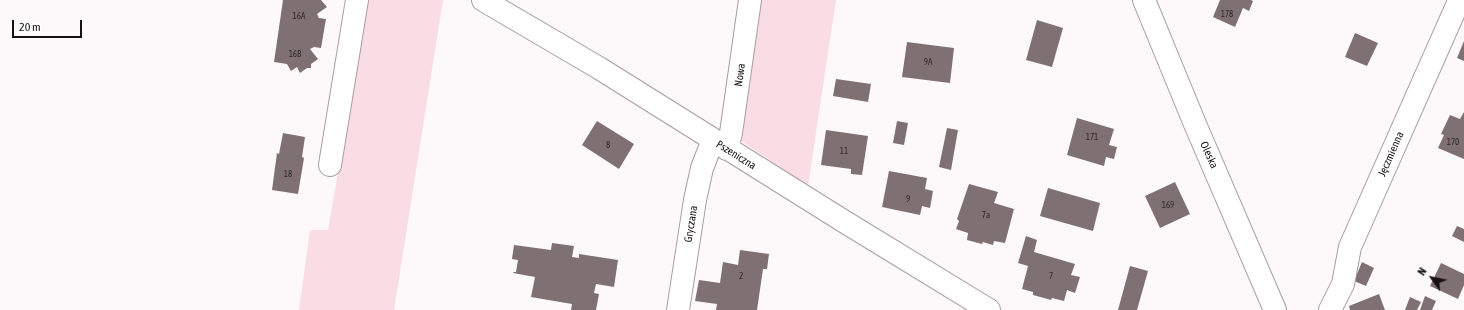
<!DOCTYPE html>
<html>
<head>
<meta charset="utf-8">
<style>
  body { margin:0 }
  #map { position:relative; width:1464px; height:310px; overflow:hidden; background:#fdf9fa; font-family:"Asap Condensed",sans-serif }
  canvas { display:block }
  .north { position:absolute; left:1412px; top:258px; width:40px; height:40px; -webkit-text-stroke:3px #fff; paint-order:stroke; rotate:303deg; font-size:11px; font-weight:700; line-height:16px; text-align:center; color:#161112 }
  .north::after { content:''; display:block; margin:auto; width:14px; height:18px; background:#161112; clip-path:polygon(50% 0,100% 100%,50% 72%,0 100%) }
  .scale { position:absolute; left:12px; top:20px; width:70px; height:18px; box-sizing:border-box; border:2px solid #161112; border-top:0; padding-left:5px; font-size:12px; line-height:14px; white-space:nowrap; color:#161112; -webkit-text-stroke:3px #fff; paint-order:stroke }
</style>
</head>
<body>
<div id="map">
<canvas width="1464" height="310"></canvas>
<div class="north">N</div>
<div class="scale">20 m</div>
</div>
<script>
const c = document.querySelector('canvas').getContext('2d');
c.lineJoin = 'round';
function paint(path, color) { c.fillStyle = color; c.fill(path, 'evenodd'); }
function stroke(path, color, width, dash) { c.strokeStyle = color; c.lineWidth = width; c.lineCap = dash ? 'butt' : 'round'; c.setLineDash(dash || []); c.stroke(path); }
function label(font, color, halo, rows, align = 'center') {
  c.font = font + ' "Asap Condensed",sans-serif'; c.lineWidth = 3; c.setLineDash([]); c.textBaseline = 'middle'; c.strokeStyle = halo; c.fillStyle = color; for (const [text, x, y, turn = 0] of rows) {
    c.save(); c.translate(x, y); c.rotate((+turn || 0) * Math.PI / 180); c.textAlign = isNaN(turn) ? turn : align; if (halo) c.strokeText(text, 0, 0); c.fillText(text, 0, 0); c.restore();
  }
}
const green = new Path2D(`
  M368,0H443L394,310H299L310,230H328Z
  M759,0H836L808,186L741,141Z`);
const building = new Path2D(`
  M283,0H321L327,7L317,14L319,18L326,19L321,48L314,47L310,49L318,59L311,64V68H307L300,73L297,67L291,71L287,64L274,62Z
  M1220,0H1251L1253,1L1249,11L1243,8L1235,27L1213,17Z
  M1037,20L1063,28L1052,67L1026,60Z
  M1355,33L1378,43L1367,66L1345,57Z
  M1464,41V61L1457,58Z
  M907,42L954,48L950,83L902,77Z
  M836,79L871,84L868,102L833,96Z
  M1464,112V159L1438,148L1444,135L1441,134L1450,115L1460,119Z
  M1077,118L1114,129L1109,145L1117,147L1114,159L1106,157L1104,166L1067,155Z
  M597,121L634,144L619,169L582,145Z
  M897,121L908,123L904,145L893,143Z
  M947,128L958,130L951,170L939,167Z
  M826,130L868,136L862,175L851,174V169L821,165Z
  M283,133L305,137L302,157L304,158L298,194L272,190L277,153L279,154Z
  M889,171L927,178L925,189L933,191L930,208L922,206L920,215L882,207Z
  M1175,182L1190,214L1160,228L1145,196Z
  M969,184L998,192L994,203L1014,209L1005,243L994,241L993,245L983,242L982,244L967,240L968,233L956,229L959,221L957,219Z
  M1048,188L1100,203L1093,231L1040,216Z
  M1457,226L1464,229V242L1452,236Z
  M1026,236L1037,240L1034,252L1075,264L1071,275L1080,277L1075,293L1067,290L1064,301L1052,298L1051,300L1033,295V292L1022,289L1028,266L1018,263Z
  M552,243L574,246L572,257L579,258V254L618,260L614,287L596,284L594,293L599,294L596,310H571L572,304L531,297L535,277L513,273L514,272H516L518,260L512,259L514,245L551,250Z
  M740,250L769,254L767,269H763L757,310H716L717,304L695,301L699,280L720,283L723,262L738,265Z
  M1362,262L1374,268L1366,286L1354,281Z
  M1441,263L1464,274V285L1458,299L1430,286Z
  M1130,266L1148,271L1137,310H1118Z
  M1379,294L1385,310H1350L1349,306Z
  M1425,296L1436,301L1432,310H1420Z
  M1410,297L1421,302L1417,310H1405Z`);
const minor = new Path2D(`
  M483,0L599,68L845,222L989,310
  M727,149L731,133L750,0
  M330,165L357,0
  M678,310L695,200L702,168L713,140
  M1330,310L1343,284L1350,247L1459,1`);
const major = new Path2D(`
  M1144,0L1195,124L1275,310`);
const numberNames = [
  ["178",1227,14],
  ["16A",299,16],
  ["16B",295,54],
  ["9A",928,62],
  ["171",1092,137],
  ["170",1453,142],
  ["8",608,145],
  ["11",844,151],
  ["18",288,174],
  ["9",908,199],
  ["169",1168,205],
  ["7a",986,215],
  ["2",741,276],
  ["7",1051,276]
];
const streetNames = [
  ["Nowa",740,75,-82],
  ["Jęczmienna",1391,154,-66],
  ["Pszeniczna",736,155,32],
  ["Oleska",1209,155,66],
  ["Gryczana",691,224,-81]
];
paint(green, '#fadce4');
paint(building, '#7f7074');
stroke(minor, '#ab9ca0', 24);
stroke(major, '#ab9ca0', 24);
stroke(minor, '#fff', 22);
stroke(major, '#fff', 22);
label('9px', '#30292a', null, numberNames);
label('11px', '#161112', '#fff', streetNames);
</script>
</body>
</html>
